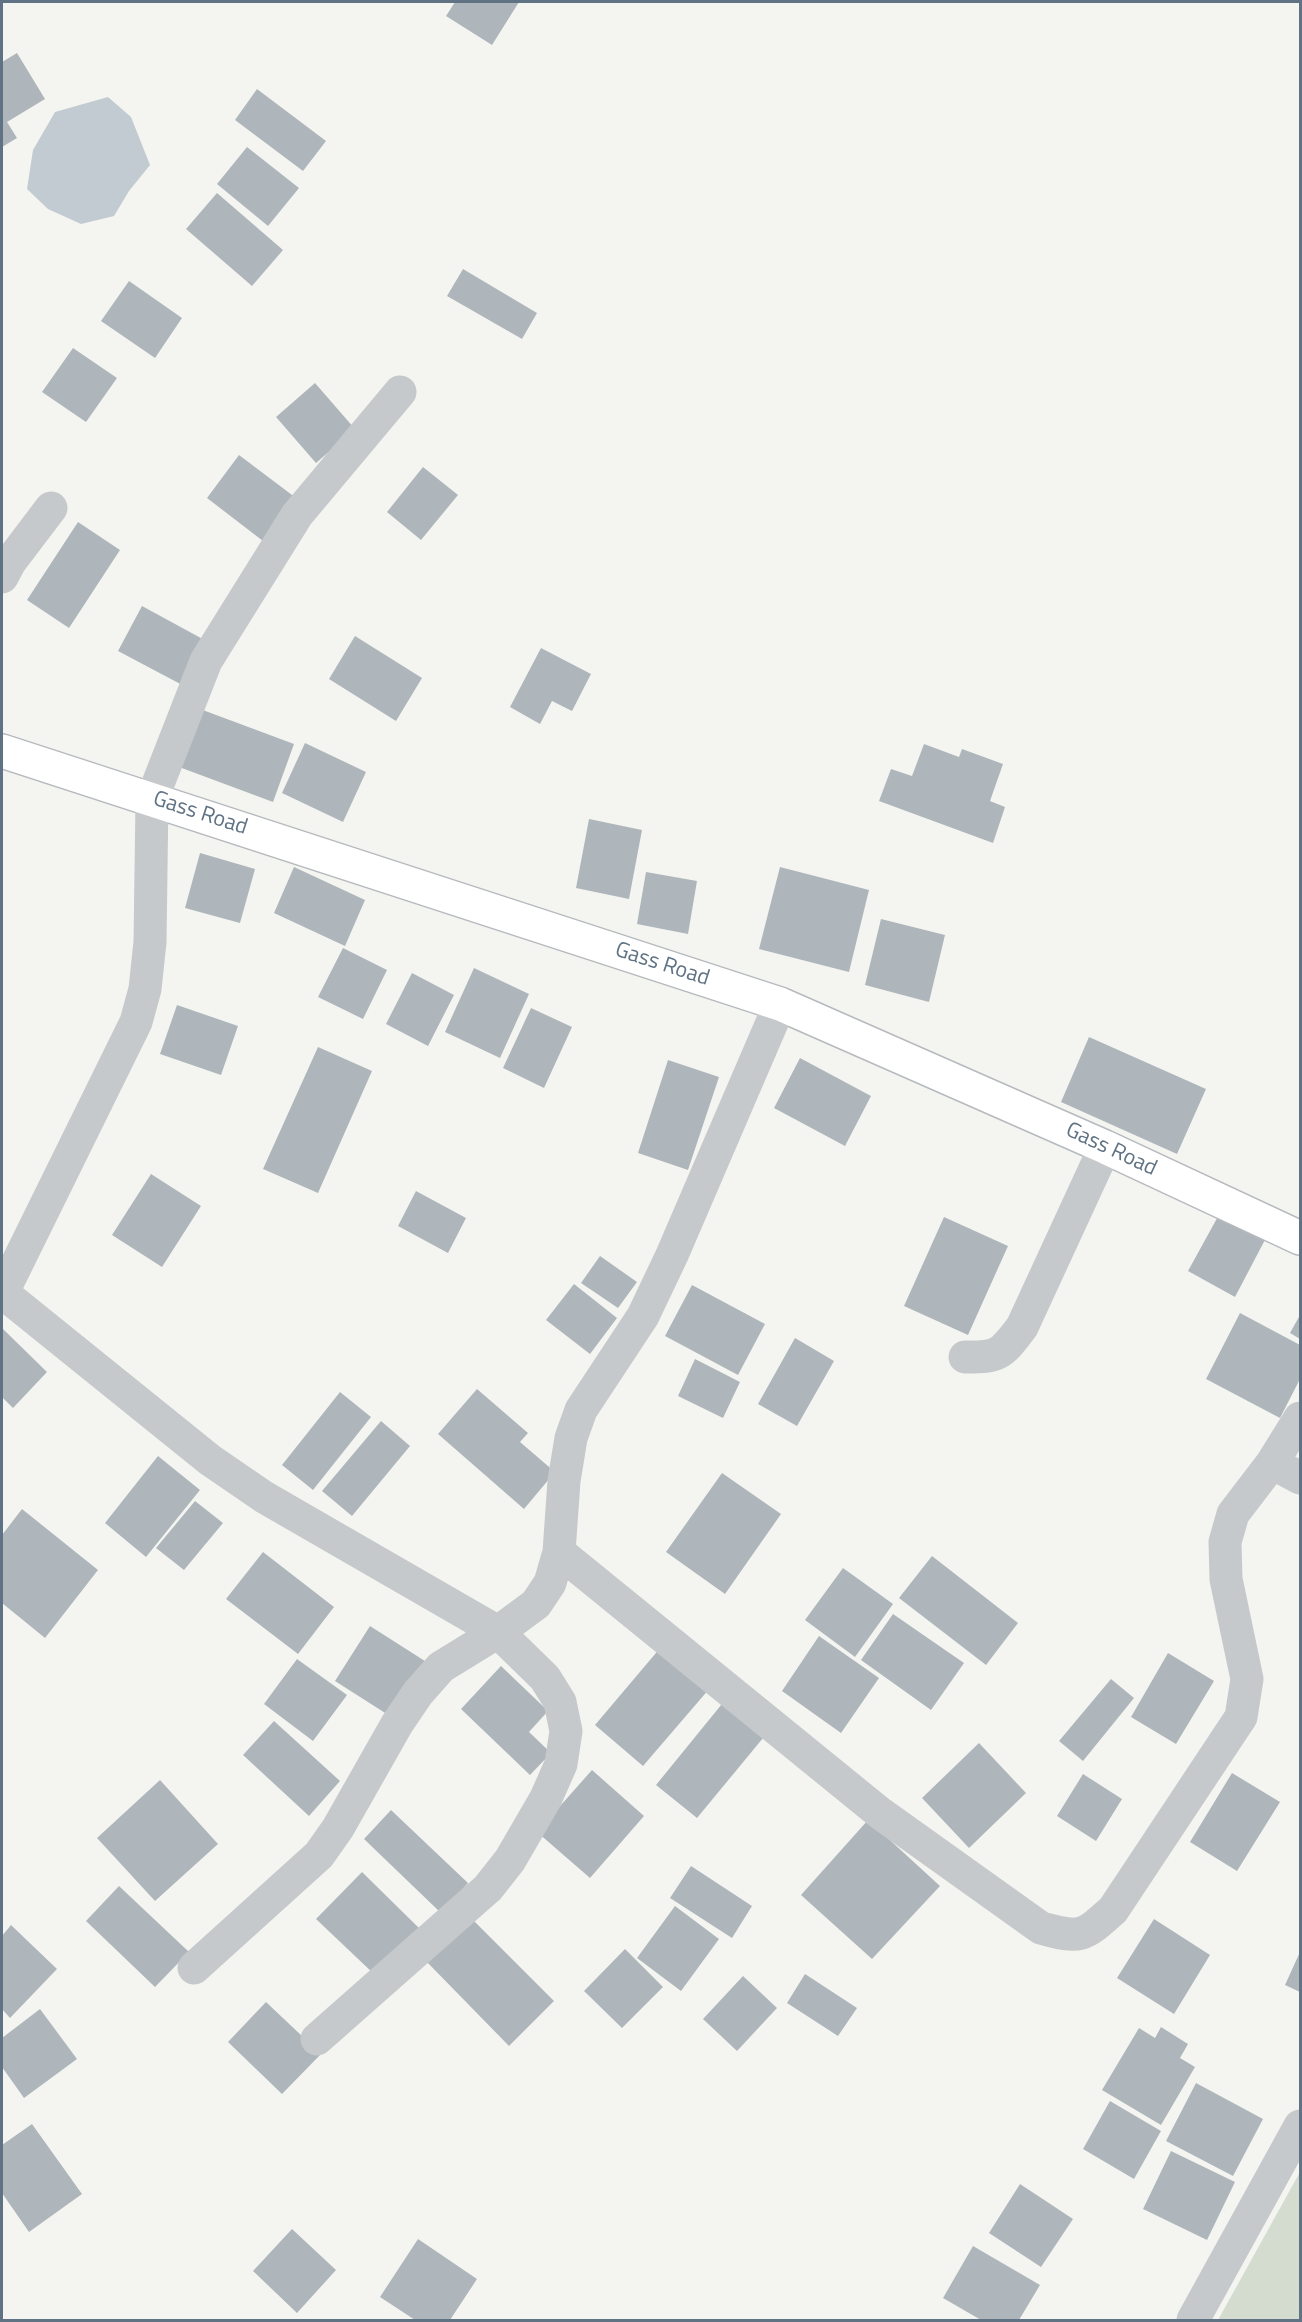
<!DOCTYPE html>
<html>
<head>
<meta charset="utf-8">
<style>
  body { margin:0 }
  #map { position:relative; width:1302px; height:2322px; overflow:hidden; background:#f4f5f0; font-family:"Titillium Web",sans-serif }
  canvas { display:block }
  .frame { position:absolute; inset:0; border:3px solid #607384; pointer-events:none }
</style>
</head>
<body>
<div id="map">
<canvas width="1302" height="2322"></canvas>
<div class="frame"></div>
</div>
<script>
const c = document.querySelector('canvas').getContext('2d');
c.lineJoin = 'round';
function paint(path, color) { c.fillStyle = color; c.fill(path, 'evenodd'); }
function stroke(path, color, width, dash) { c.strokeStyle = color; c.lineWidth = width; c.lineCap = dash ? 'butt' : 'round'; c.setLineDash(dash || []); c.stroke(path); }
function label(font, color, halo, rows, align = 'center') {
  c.font = font + ' "Titillium Web",sans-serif'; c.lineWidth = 6; c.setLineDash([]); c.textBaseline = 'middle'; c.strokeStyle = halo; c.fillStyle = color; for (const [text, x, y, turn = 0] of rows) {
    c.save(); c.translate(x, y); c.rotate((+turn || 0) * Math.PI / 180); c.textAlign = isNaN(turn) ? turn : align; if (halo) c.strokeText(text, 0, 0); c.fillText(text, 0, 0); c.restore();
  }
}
const green = new Path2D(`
  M1300,2172V2320H1218Z`);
const water = new Path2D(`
  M108,97L131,117L150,165L129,191L114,216L81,224L48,209L27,189L33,150L55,112Z`);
const building = new Path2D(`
  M455,2H519L492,45L446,16Z
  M17,53L45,99L7,122L17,138L2,147V62Z
  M257,89L326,141L303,171L235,120Z
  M247,147L299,188L268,226L217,184Z
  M217,193L283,250L252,286L186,229Z
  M463,269L537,313L522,339L447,296Z
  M129,281L182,318L155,358L101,321Z
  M73,348L117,378L86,422L42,392Z
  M315,383L355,429L316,463L276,417Z
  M239,455L296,498L263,541L207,498Z
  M423,467L458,495L421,540L387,512Z
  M78,522L120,550L69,628L27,600Z
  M142,606L210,643L186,687L118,651Z
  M355,636L422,678L396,721L329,679Z
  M541,648L591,674L572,711L552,701L540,724L510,707Z
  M192,706L294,744L273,802L171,764Z
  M305,743L366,772L343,822L282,793Z
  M924,744L959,757L962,749L1003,764L990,801L1005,807L993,843L879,801L891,769L912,776Z
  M589,819L642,830L629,899L576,888Z
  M200,853L255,869L240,923L185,908Z
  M294,867L365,900L345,946L274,913Z
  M780,867L869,890L849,972L759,949Z
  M646,872L697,881L688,934L637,924Z
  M881,919L945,935L929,1002L865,985Z
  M343,948L387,970L363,1019L318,997Z
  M474,968L529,994L500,1058L445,1032Z
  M412,973L454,995L428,1046L386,1024Z
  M177,1005L238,1026L221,1075L160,1054Z
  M531,1008L572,1027L544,1088L503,1068Z
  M1089,1037L1206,1089L1177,1154L1061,1102Z
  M318,1047L372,1071L318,1193L263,1169Z
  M800,1058L871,1096L845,1146L774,1108Z
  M668,1060L719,1077L688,1170L638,1153Z
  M151,1174L201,1206L162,1267L112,1235Z
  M416,1191L466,1218L448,1253L398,1226Z
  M1221,1211L1267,1236L1235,1297L1188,1271Z
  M944,1217L1008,1246L968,1335L904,1306Z
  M600,1256L637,1282L618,1308L581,1283Z
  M574,1284L617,1318L590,1354L546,1320Z
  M692,1285L765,1324L738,1375L665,1336Z
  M1240,1313L1300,1345V1379L1280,1418L1206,1379Z
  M1300,1315V1339L1290,1333Z
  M2,1328L47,1372L13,1408L2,1397Z
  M795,1338L834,1361L797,1426L758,1404Z
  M695,1359L740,1382L723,1418L678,1396Z
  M477,1389L528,1433L520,1442L555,1472L524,1509L438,1434Z
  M340,1392L371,1417L313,1490L282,1465Z
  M381,1421L410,1446L352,1516L322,1491Z
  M158,1456L200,1490L146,1557L105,1523Z
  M722,1473L781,1514L725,1594L666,1552Z
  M195,1501L223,1523L184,1570L156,1548Z
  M22,1509L98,1570L45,1638L2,1603V1535Z
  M263,1552L334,1607L298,1654L226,1599Z
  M932,1556L1018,1623L986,1665L899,1598Z
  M843,1568L893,1604L855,1657L805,1620Z
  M893,1614L964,1663L931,1710L861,1660Z
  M370,1626L428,1663L393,1718L335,1681Z
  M819,1636L879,1678L841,1733L782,1691Z
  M661,1647L710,1688L643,1766L595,1725Z
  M1168,1653L1214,1681L1176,1744L1131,1717Z
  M297,1659L347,1695L313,1741L264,1704Z
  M501,1666L548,1711L529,1732L551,1753L530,1775L461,1709Z
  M1111,1679L1134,1698L1083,1761L1059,1741Z
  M726,1699L768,1732L697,1818L656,1785Z
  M274,1721L340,1781L309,1816L243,1755Z
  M979,1743L1026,1793L969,1848L922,1798Z
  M592,1770L644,1816L590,1878L537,1832Z
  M1232,1773L1280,1802L1237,1871L1190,1842Z
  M1083,1774L1122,1799L1096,1841L1057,1816Z
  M160,1780L218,1844L155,1901L97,1838Z
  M391,1810L468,1883L441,1913L364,1839Z
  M868,1820L940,1886L872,1959L801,1895Z
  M691,1866L752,1906L732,1938L670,1898Z
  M362,1872L420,1929L375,1975L316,1919Z
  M119,1886L189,1952L155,1987L86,1921Z
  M675,1906L719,1939L681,1991L637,1958Z
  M469,1916L554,2001L509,2046L425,1960Z
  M1154,1919L1210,1955L1174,2014L1117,1978Z
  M11,1925L57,1969L10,2018L2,2009V1936Z
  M625,1949L663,1987L622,2028L584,1991Z
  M1300,1952V1992L1285,1985Z
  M805,1974L857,2008L838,2036L787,2003Z
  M743,1976L777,2008L737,2051L703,2019Z
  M266,2002L321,2054L282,2094L228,2042Z
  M40,2009L77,2059L24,2098L2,2067V2038Z
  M1161,2027L1188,2044L1180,2058L1195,2067L1161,2125L1102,2090L1139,2028L1155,2038Z
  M1196,2083L1263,2119L1233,2176L1166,2141Z
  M1110,2101L1161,2131L1134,2179L1083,2149Z
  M32,2124L82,2194L29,2232L2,2193V2145Z
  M1171,2151L1235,2182L1207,2240L1143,2209Z
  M1020,2184L1073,2219L1041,2267L989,2233Z
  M292,2229L336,2270L297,2313L253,2271Z
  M418,2239L477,2279L450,2320H415L380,2297Z
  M973,2246L1040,2285L1019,2320H981L943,2298Z`);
const minor = new Path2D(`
  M2,577L10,562L51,508
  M3,1293L210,1460L264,1497L498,1632L545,1678L560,1702L566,1731L561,1764L546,1798L510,1860L488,1888L317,2039
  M2,1294L136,1022L145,989L150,942L152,799L206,661L297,515L400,392
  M965,1357C1000,1358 1002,1353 1022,1327L1105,1147
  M1272,1463L1300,1478
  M559,1552L880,1813L1041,1928C1081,1939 1083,1937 1113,1910L1241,1717L1247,1679L1226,1579L1225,1542L1233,1514L1272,1463L1300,1418
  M194,1968L319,1855L338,1828L397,1724L418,1693L441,1667L498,1632L536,1604L550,1583L559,1552L564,1481L571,1438L581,1410L643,1316L672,1255L780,1004
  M1193,2320L1300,2126`);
const major = new Path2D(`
  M2,751L780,1004L1105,1147L1300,1238`);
const streetNames = [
  ["Gass Road",200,814,18],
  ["Gass Road",662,965,18],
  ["Gass Road",1111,1150,25]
];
paint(green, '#d4dcd0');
paint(water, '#c1cbd1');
paint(building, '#aeb6bb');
stroke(major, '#b6babe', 36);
stroke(minor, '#c6c9cc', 33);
stroke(major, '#fff', 33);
label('22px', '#607384', '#fff', streetNames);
</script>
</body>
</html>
